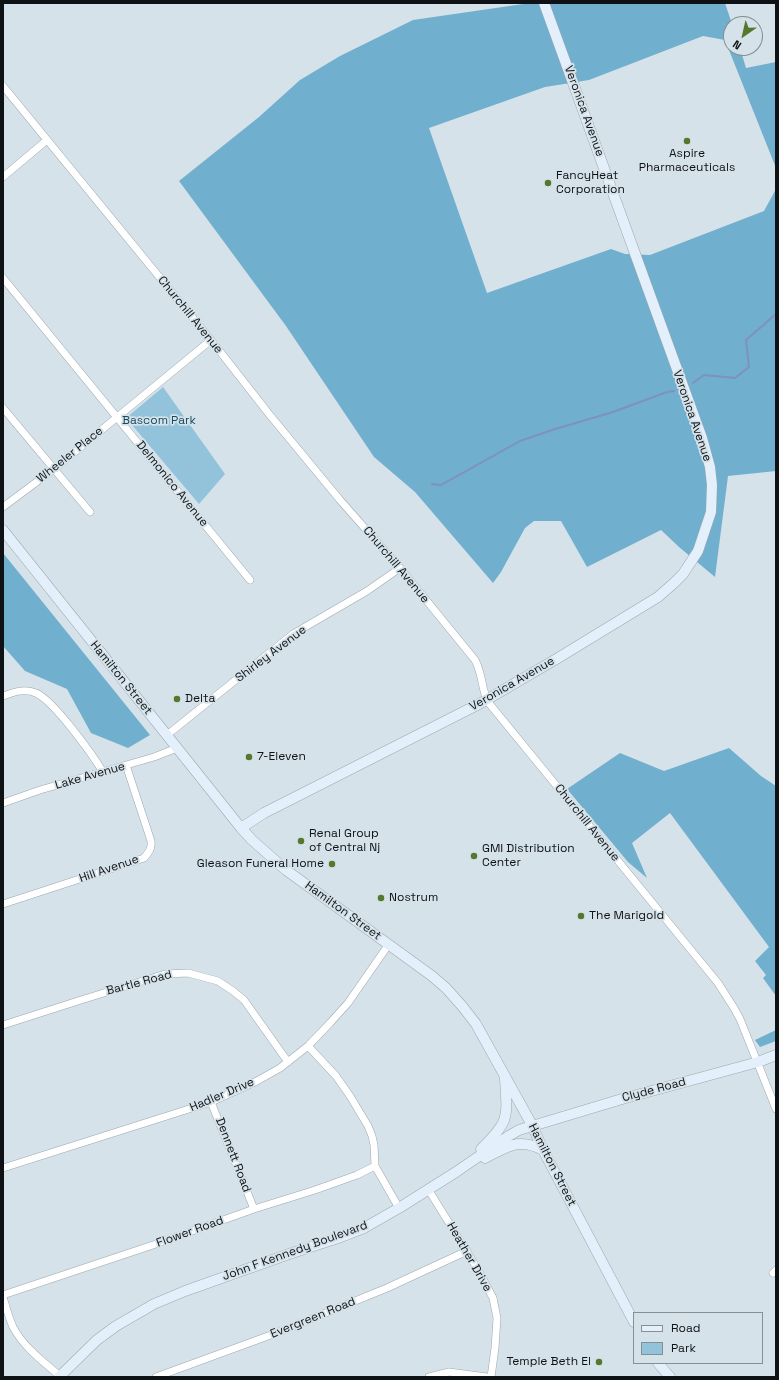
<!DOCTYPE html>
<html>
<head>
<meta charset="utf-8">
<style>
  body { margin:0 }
  #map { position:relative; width:779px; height:1380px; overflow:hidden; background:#d5e2e9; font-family:"Space Grotesk",sans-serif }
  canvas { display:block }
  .frame { position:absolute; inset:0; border:4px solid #0e1215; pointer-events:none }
  .legend { position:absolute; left:633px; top:1312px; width:130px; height:52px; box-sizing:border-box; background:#d5e2e9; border:1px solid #858f94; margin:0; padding:5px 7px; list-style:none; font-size:12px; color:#0e1215 }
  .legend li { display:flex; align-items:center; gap:8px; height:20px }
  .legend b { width:20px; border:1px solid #858f94 }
  .north { position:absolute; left:723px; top:16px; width:40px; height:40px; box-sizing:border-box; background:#d5e2e9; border:1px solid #858f94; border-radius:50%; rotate:214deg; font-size:11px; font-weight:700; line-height:16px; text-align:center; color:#0e1215 }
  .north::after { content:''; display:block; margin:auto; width:14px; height:18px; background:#55772e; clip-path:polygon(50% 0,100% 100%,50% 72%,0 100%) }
</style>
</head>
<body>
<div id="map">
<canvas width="779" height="1380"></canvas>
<div class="frame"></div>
<ul class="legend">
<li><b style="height:5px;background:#e4effc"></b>Road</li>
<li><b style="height:11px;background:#92c3db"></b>Park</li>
</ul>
<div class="north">N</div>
</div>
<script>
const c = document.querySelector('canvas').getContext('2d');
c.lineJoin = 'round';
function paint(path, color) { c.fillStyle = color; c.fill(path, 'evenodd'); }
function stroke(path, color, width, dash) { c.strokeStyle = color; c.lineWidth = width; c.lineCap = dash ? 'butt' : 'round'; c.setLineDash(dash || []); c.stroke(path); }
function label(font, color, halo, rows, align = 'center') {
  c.font = font + ' "Space Grotesk",sans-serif'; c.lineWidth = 3.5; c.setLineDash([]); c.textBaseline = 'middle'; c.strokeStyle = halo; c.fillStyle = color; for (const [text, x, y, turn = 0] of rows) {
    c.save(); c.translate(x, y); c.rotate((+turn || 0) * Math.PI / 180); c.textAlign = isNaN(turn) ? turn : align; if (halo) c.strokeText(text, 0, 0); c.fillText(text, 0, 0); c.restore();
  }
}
const green = new Path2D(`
  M163,387L225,474L199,504L126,418Z`);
const forest = new Path2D(`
  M530,3H725L732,24H731V48H740L746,68L776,62V168L725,40L703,36L589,80L545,87L429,128L487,293L611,249L625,254L650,255L764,211L776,189V471L728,476L715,577L679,547L661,530L587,567L561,521H534L525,528L501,572L493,583L415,492L374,457L286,326L179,181L259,117L300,80L340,56L413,20Z
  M3,553L150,735L128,748L91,733L67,689L25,671L3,646Z
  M729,748L761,776L776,786V996L763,978L766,975L755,961L769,947L670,813L632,843L647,878L628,862L567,789L620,753L664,771Z
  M776,1030V1041L760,1047L755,1040Z`);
const stream = new Path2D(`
  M693,383L704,375L735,378L749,367L746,340L776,314
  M432,484L441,485L520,441L552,430L613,412L667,392L674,391`);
const street = new Path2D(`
  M3,86L211,340L269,414L340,500L400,568L475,660C483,675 481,688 488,702L718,983L734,1008L740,1019L776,1109
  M3,177L47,140
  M3,278L250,580
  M3,408L90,512
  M3,507L54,469L211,340
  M3,696C14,692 25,688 36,693C54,701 92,754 103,772
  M167,735L293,634L367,591L400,568
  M3,803L40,790L154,757L177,748
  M3,904L144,858C149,852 152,848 151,841L126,765
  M3,1025L81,1000L165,974L188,973L218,981L233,991L244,1000L288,1062
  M308,1046L336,1076L350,1096L368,1126L372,1136L374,1145L375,1166L399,1208
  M211,1102L254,1209
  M3,1168L211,1102L257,1081L280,1068L308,1046L330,1023L348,1003L389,944
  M428,1189L477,1268L493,1298L497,1318L495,1348L491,1377
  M773,1273L776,1270
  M3,1295L153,1245L254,1209L315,1190L357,1175L375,1166
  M3,1297C6,1307 9,1318 13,1327C24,1348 44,1362 61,1377
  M156,1377L279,1332L387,1288L467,1251
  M429,1377L449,1372L487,1377`);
const secondary = new Path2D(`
  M3,530L241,828L252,840L286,870L432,976L446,988L462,1006L476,1024L532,1125L543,1150L634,1322
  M241,828L264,813L481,703L558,658L658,597L674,583L683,574L698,551L711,512L712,485L710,467L702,438L544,3
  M481,1149C511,1120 507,1117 505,1078
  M485,1158C507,1147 519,1137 543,1150
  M658,1363L670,1377
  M59,1377L97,1340L116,1326L154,1304L185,1291L292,1253L338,1238L364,1228L399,1208L456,1172L507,1137L519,1130L622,1099L758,1062L776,1055`);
const markers = [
  [687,141,4,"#55772e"],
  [548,183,4,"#55772e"],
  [177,699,4,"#55772e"],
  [249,757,4,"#55772e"],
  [301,841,4,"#55772e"],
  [474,856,4,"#55772e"],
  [332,864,4,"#55772e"],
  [381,898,4,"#55772e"],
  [581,916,4,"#55772e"],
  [599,1362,4,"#55772e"]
];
const streetNames = [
  ["Veronica Avenue",584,111,70],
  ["Churchill Avenue",190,315,51],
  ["Veronica Avenue",692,416,71],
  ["Wheeler Place",70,455,-39],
  ["Delmonico Avenue",172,484,51],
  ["Churchill Avenue",396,565,50],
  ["Shirley Avenue",271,654,-37],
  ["Hamilton Street",121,678,51],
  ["Veronica Avenue",512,684,-30],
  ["Lake Avenue",90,776,-16],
  ["Churchill Avenue",587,823,51],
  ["Hill Avenue",109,869,-19],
  ["Hamilton Street",343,911,36],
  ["Bartle Road",139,983,-15],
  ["Clyde Road",654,1090,-15],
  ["Hadler Drive",222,1095,-23],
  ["Dennett Road",233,1155,69],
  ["Hamilton Street",552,1165,63],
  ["Flower Road",190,1232,-20],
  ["John F Kennedy Boulevard",295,1251,-20],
  ["Heather Drive",469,1257,60],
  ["Evergreen Road",313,1318,-22]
];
const poiNames = [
  ["Aspire",687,154,"center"],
  ["Pharmaceuticals",687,168,"center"],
  ["FancyHeat",556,176],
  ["Corporation",556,190],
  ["Delta",185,699],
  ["7-Eleven",257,757],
  ["Renal Group",309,834],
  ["of Central Nj",309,848],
  ["GMI Distribution",482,849],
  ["Center",482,863],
  ["Gleason Funeral Home",324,864,"right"],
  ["Nostrum",389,898],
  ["The Marigold",589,916],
  ["Temple Beth El",591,1362,"right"]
];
const parkNames = [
  ["Bascom Park",159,421]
];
paint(green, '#92c3db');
paint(forest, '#71afce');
stroke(stream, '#7f90c2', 2);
stroke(street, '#9ba8ae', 8);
stroke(secondary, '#9ba8ae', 11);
stroke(street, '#fff', 7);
stroke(secondary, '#e4effc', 10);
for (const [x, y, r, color] of markers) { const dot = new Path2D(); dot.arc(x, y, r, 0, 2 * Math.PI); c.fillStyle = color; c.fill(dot); stroke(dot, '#d5e2e9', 1.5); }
label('12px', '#0e1215', '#d5e2e9', streetNames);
label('12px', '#0e1215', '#d5e2e9', poiNames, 'left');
label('12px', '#174a60', '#d5e2e9', parkNames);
</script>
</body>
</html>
